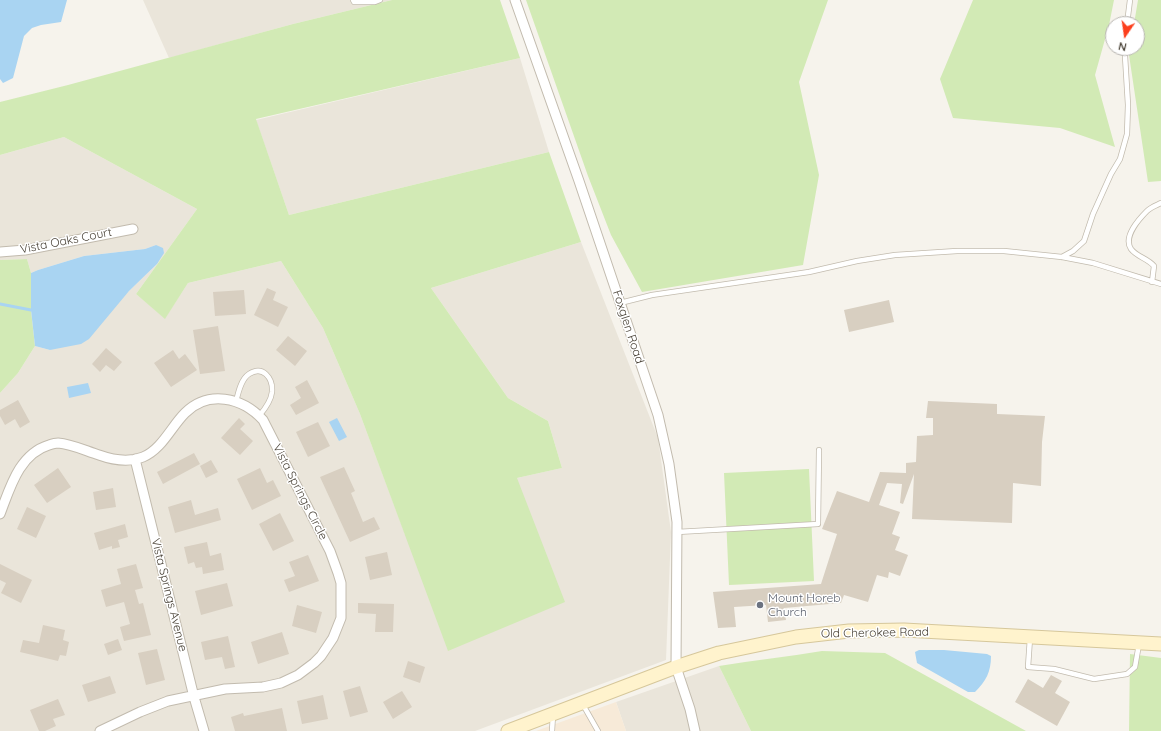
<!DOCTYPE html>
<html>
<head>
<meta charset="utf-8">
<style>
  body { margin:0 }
  #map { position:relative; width:1161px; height:731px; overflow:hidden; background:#f6f3ec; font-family:Quicksand,sans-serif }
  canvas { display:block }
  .north { position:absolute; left:1105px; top:16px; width:40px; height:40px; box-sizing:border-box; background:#fff; border:1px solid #b7b4b0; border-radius:50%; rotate:193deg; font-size:11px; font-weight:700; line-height:16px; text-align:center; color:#4b4439 }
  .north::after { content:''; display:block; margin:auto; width:14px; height:18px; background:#fc3f1d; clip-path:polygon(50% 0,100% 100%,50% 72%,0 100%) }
</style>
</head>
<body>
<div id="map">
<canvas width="1161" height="731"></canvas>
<div class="north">N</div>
</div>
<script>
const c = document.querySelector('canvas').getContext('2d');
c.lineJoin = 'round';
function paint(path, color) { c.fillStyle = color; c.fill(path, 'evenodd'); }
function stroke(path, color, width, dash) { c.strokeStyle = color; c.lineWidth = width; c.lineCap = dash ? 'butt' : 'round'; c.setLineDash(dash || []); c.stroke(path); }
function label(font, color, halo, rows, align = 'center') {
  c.font = font + ' Quicksand,sans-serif'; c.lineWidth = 3; c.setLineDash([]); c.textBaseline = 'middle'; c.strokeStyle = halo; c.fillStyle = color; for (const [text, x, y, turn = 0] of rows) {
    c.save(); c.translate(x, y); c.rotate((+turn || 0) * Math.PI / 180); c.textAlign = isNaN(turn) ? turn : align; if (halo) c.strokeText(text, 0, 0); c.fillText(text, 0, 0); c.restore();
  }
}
const residential = new Path2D(`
  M143,0H392L293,24L169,58Z
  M520,58L549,152L289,215L256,120Z
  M64,137L197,209L136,294L165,318L188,283L281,261L323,328L360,414L405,534L517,478L562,468L548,421L508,398L431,288L581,242L658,438L671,532L666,660L475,731H0V393L18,373L35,346L50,350L129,291L157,264L156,245L145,249L84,256L38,270L31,273L27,259L0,260V155Z
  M719,666L751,731H626L616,702Z`);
const commercial = new Path2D(`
  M616,702L626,731H536Z`);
const green = new Path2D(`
  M392,0H500L520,58L256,119L289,215L549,152L581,242L431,288L508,398L548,421L562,468L517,478L565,602L448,651L360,414L323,328L281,261L188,283L165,319L136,294L197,209L64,137L0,155V102L68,85L293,24Z
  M526,0H828L799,82L819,175L803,265L642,292L611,235L588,176Z
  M973,0H1114L1109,25L1095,75L1115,147L1060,128L953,118L940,79Z
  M1138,0H1161V181L1148,182L1129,55L1130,48H1137V24H1134Z
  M27,259L31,273V310L35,346L18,373L0,393V260Z
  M809,469L814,581L729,585L724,473Z
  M822,651L885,653L1026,731H751L719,666C754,660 788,657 822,651Z
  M1130,654L1161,658V731H1129Z`);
const water = new Path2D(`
  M0,0H67L61,22L41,25L32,28L24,36L13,78L3,83L0,79Z
  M156,245L163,248L164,253L157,264L129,291L89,339L81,344L50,350L35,346L31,310V273L38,270L84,256L145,249Z
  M88,383L91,393L69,398L67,387Z
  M337,418L347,437L339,441L329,422Z
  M919,650H944L987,654L991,656C991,672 986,681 975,692H968L917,663L915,652Z`);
const stream = new Path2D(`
  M0,304L31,310`);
const building = new Path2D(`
  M267,288L276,292L273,300L288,307L278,327L254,315Z
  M244,290L246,314L215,316L213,292Z
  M889,300L894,322L849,332L844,310Z
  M218,326L225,371L200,374L193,330Z
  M288,336L307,351L295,366L276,350Z
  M106,348L122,362L114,371L106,365L100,372L92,364Z
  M173,350L179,359L185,354L197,370L171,387L154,363Z
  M307,380L319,403L296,415L290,405L301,398L295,387Z
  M18,400L30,422L20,428L15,419L5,425L0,416V410Z
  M928,401L997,404V414L1045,416L1042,442L1041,486L1013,483L1012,523L912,519L914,474L903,504L900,503L902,484L887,483L879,505L900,512L892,534L900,537L895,550L908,555L900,576L889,572L888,578L877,575L868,602L844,595L841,603L784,608L786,620L768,622L766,605L734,607L736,627L718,628L713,592L821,584L837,534L822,529L837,491L869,502L880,472L906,473V463L916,462L917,436L933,435V418H926Z
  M239,418L245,424L240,429L253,441L240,455L221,438Z
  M318,422L330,446L308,457L296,432Z
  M194,453L200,464L163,484L157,472Z
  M211,460L218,472L206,478L200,466Z
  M344,467L355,491L351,493L363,522L374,517L380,529L350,542L320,477Z
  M58,468L71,487L47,503L34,485Z
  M260,468L267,483L273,480L281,496L252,510L237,479Z
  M113,488L116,507L96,510L93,492Z
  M191,500L195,515L218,508L221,520L175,533L168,507Z
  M27,507L46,516L36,538L17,529Z
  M280,513L294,541L273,551L259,524Z
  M125,524L128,537L118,540L120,547L112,549V546L99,550L94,533Z
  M207,542L210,556L221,553L224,570L203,574L202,567L196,568L194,562L188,564L184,547Z
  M387,552L392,575L370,580L365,557Z
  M308,555L319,581L289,592L284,580L295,576L289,562Z
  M0,564L32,580L21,603L1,593L6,583L0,580Z
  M136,564L143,588L135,590L139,604L143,603L151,635L124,641L120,627L130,624L124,602L106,607L101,590L121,584L117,569Z
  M227,583L233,606L201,615L195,591Z
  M358,603L394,604L393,632H375L376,614L358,613Z
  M297,605L322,612L316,633L292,626Z
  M43,625L65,630L63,640L69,642L66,656L60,655L58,661L20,652L23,640L39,643Z
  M282,632L289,654L258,664L251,642Z
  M228,636L235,667L225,669L222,657L205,660L201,642Z
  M118,639L122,650L108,655L104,644Z
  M157,649L165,680L146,685L138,653Z
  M408,661L425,667L420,683L403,677Z
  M1051,675L1062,681L1055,693L1070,702L1057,726L1015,702L1028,679L1043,688Z
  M110,676L116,693L88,702L82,685Z
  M360,686L368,712L350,717L343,691Z
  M402,691L412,707L393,719L383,702Z
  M323,695L328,719L302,724L297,701Z
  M58,699L65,715L53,719L56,726L45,731H39L30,710Z
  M282,708L287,731H235L231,717L243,713L244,716Z`);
const lane = new Path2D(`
  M353,0L354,2H375L380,0
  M1127,24L1130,0
  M1062,257L1073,251L1084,241L1093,214L1111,174L1120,159L1127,134L1128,105L1125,56V48
  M1152,282L1154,266C1147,258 1137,257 1131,249C1123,237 1139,219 1147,211C1151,207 1157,205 1161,203
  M620,303L652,295L809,272L857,261L895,255L957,251H1004L1062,257L1093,263L1161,284
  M236,402C238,393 241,379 249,374C263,365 273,378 272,392C271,401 265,409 259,416
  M677,532L818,524L819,450
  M1030,638L1028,667L1054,669L1094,679L1127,674L1135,667L1139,644
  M582,703L598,731
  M552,731L553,715`);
const street = new Path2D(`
  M515,0L579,181L658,415L669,464L677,522L676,667L690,709L695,731
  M0,252L25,250L133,229
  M135,459L194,697L204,731
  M0,514C10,488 19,454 49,445C52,444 55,443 58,443C72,444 86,451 99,455C113,460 128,463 143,457C162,449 171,427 185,413C208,390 242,397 263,420L330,551L338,573L341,583V618L333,638L321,656L314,663L298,675L281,683L263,687L225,689L168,701L140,712L100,731`);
const secondary = new Path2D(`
  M508,731L676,667L719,653L796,637L849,631L904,630L1161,644`);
const markers = [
  [760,605,4,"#6b7280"]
];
const streetNames = [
  ["Vista Oaks Court",66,241,-11],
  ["Foxglen Road",628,327,72],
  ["Vista Springs Circle",300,492,63],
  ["Vista Springs Avenue",169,595,76],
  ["Old Cherokee Road",875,633,-1]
];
const worshipNames = [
  ["Mount Horeb",768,598],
  ["Church",768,612]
];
paint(residential, '#eae5da');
paint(commercial, '#f7ead8');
paint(green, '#d2eab5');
paint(water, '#a9d4f2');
stroke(stream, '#a9d4f2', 3);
paint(building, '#d8cfc1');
stroke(lane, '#c2bbae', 6);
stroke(street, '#c2bbae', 11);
stroke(secondary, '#d6c79b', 15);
stroke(lane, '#fff', 4.5);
stroke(street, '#fff', 9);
stroke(secondary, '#fff3cd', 13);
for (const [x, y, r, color] of markers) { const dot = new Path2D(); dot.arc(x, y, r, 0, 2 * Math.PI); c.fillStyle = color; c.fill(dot); stroke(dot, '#fff', 1.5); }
label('12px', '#4b4439', '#fff', streetNames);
label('12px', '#5b616d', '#fff', worshipNames, 'left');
</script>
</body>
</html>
